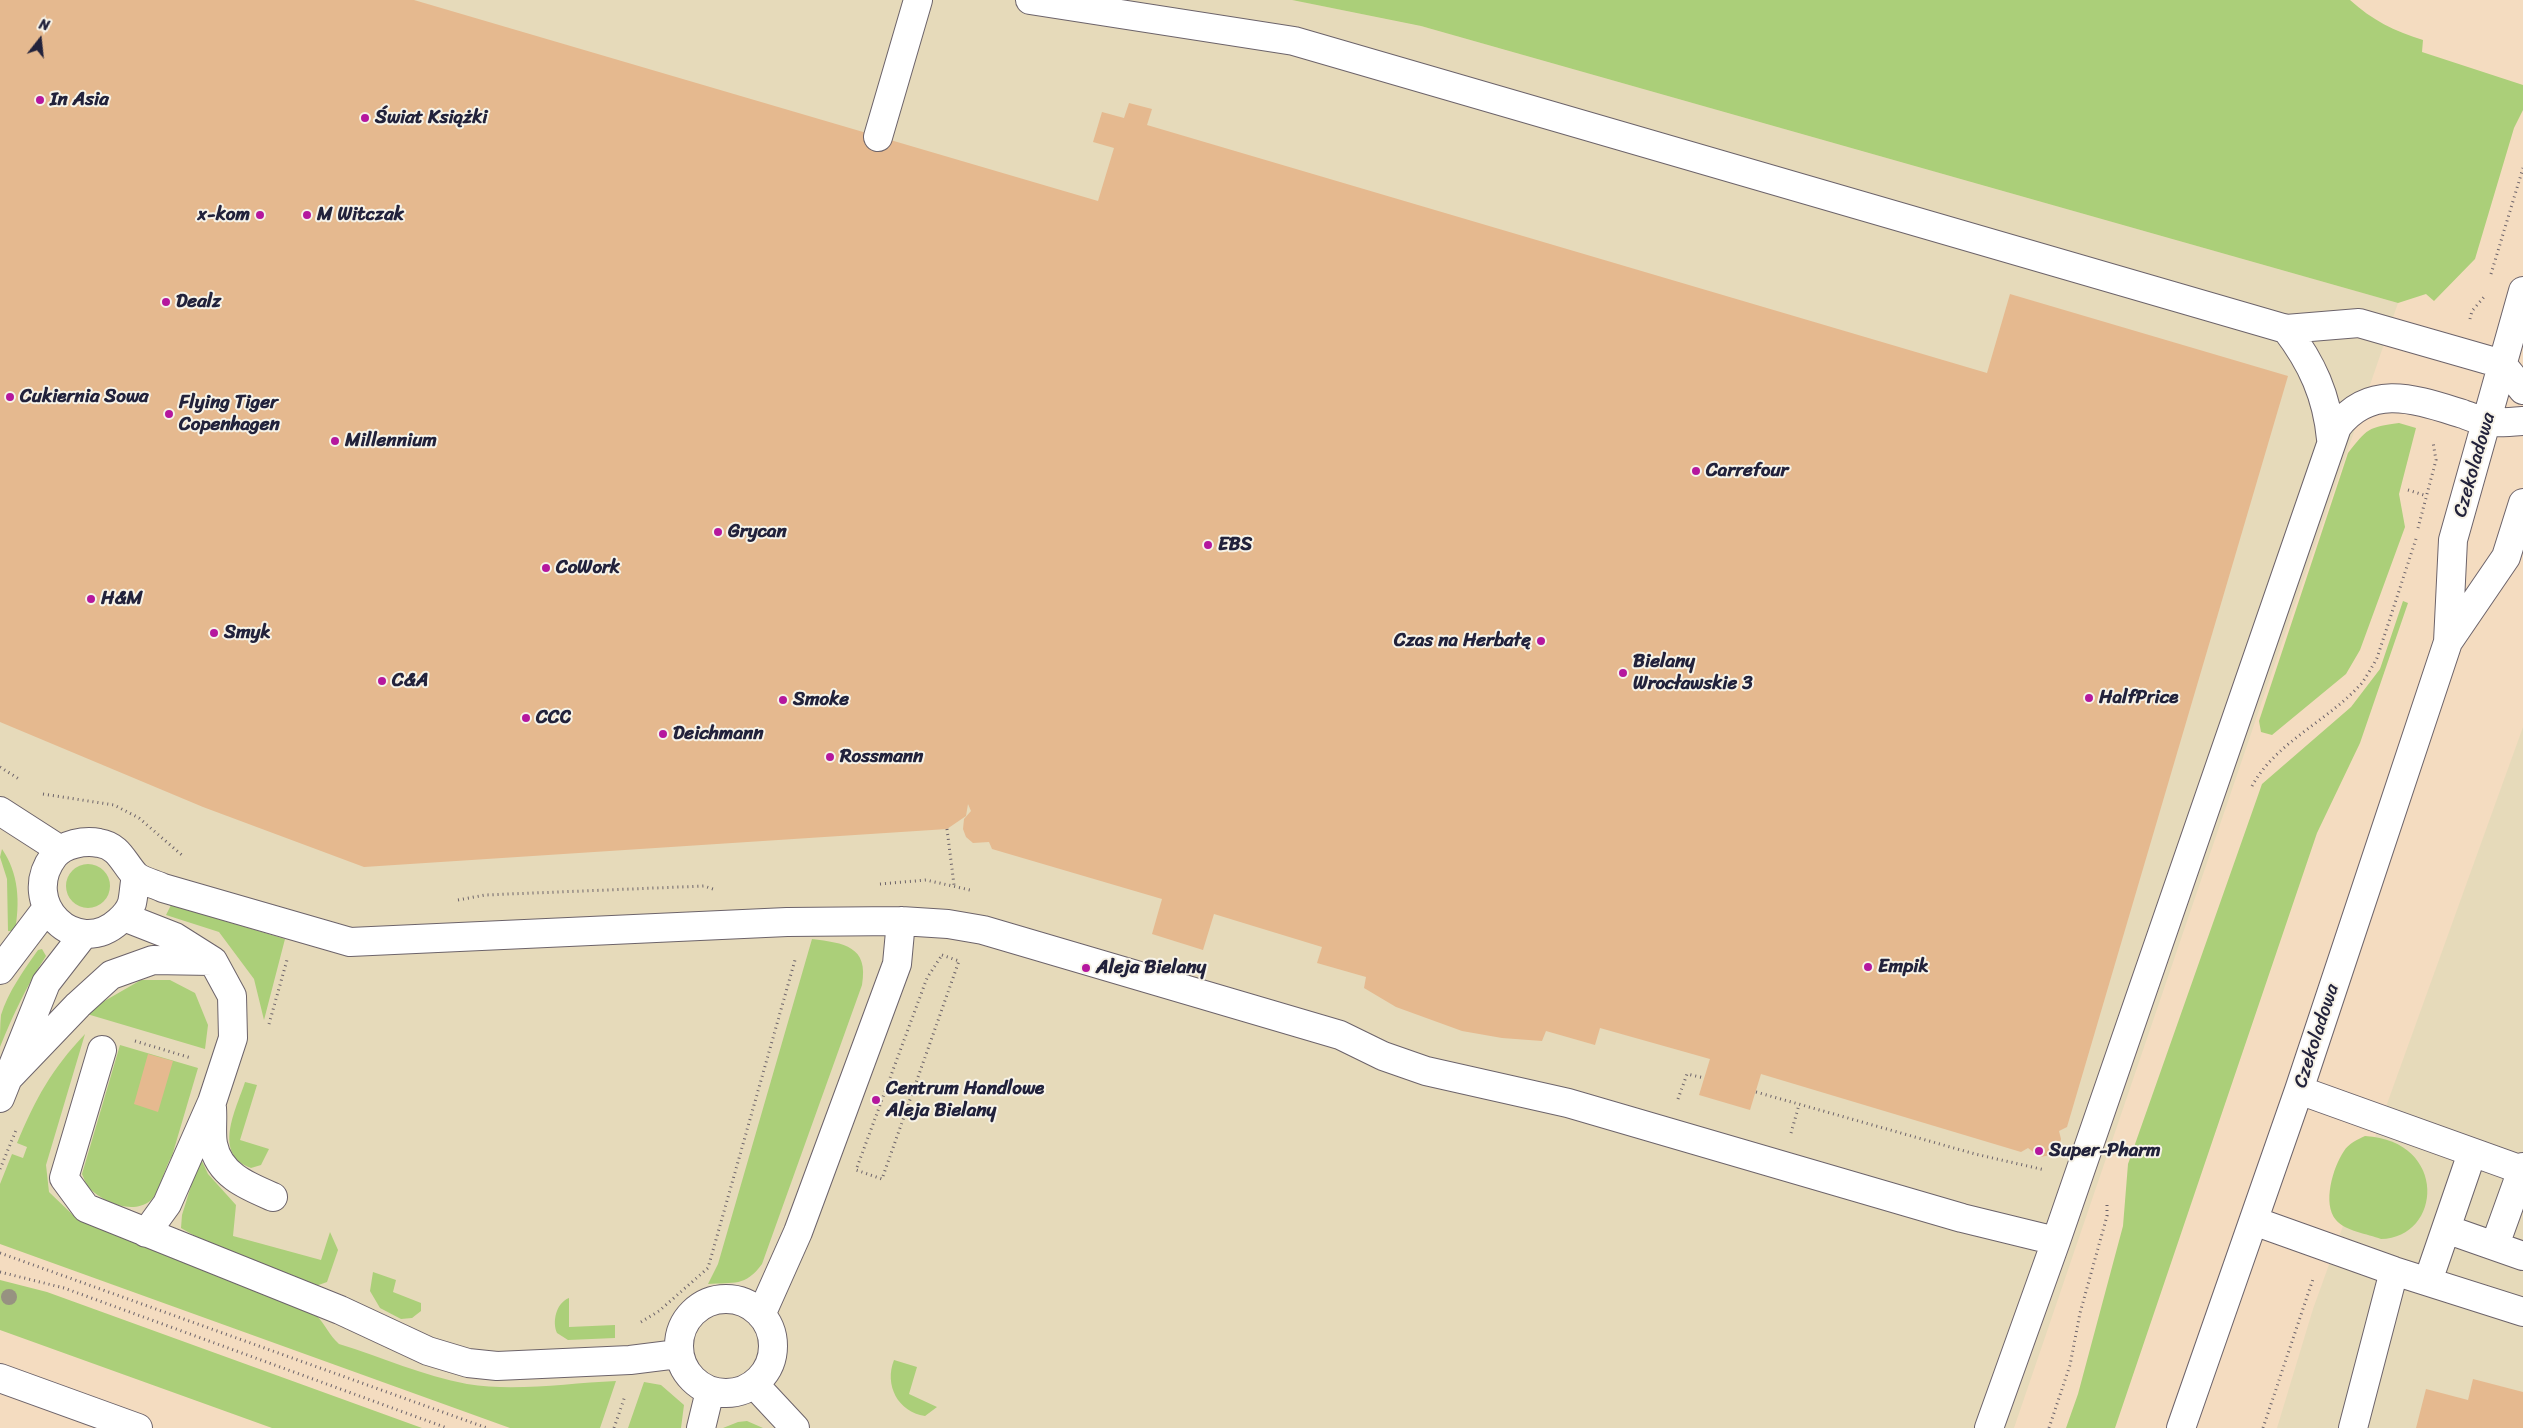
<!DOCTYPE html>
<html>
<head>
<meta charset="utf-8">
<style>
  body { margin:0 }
  #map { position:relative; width:2523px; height:1428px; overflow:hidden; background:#f4dcc0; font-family:Sriracha,sans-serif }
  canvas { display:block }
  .north { position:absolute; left:15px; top:15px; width:50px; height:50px; -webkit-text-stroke:4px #f7f3e8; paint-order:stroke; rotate:16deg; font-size:14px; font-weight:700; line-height:20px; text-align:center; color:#22223b }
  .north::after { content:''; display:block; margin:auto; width:18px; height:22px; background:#22223b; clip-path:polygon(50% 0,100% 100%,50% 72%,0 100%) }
</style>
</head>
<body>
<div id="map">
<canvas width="2523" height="1428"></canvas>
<div class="north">N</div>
</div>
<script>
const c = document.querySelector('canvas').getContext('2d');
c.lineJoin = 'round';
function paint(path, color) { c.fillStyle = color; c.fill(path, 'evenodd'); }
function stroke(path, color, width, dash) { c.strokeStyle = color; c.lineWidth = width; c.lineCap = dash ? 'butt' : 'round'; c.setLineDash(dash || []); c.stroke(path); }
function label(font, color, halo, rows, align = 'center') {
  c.font = font + ' Sriracha,sans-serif'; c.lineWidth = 4; c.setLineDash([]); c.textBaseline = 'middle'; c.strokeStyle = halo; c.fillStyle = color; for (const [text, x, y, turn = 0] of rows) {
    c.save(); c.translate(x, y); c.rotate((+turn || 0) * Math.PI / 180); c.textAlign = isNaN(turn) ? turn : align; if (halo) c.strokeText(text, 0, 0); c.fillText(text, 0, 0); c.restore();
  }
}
const built = new Path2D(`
  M0,0H1292L1421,26L2398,303L2014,1428H566L0,1223Z
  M2523,727V1428H2277L2313,1309Z`);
const green = new Path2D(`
  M1292,0H2350C2372,20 2394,31 2423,40L2422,52L2523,85V110L2514,128L2475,259L2434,301L2426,294L2398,303L1421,26Z
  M2399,423L2416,428L2399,494L2405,527L2360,650L2346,674L2272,735L2261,732L2259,721L2348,453C2367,429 2368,427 2399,423Z
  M2403,601L2408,603L2360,743L2317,833L2115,1428H2066L2078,1394L2123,1226L2128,1164L2262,784L2351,707L2380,669Z
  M2,849C19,874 20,902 15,931H8L7,879L0,857Z
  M66 886a22 22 0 1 1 44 0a22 22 0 1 1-44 0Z
  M171,905L285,939L264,1020L254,979L219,932L166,915Z
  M812,939C844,943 869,946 862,985L762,1264C745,1287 734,1282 708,1284L718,1264Z
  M42,949L46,956C27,985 13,1015 0,1047C0,1037 0,1025 1,1015C8,992 24,970 38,950Z
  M141,980H170L195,993L208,1025L205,1049L87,1014L94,1007Z
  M85,1034L46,1165L49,1192L76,1218L316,1315C325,1324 329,1335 339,1344C381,1357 424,1376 467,1384C515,1392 568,1383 616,1381L600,1428H510L0,1244V1184L12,1154L23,1158L27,1147L17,1143C36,1098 51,1070 85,1034Z
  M120,1045L198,1068L172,1156C164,1168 160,1193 150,1201C132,1215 103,1202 89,1188C86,1185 84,1178 82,1174Z
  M245,1082L257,1085L240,1140L269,1149L261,1165L251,1168C212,1154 236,1110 245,1082Z
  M2365,1136C2449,1141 2442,1238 2381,1239C2368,1234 2345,1231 2336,1220C2322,1204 2333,1167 2344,1151C2348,1144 2358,1139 2365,1136Z
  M200,1157L208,1174L236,1205L233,1236L321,1260L330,1232L338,1250L327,1282L313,1287L195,1236L181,1228L182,1215Z
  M373,1272L396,1280L393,1292L421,1303V1311L412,1318L401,1319L380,1308L370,1291Z
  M0,1280L47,1292L422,1428H272L0,1330Z
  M569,1298V1327L615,1325V1338L568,1340L557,1333C552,1322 556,1303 569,1298Z
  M894,1360L917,1367L909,1394L937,1407L925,1416C898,1412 884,1385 894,1360Z
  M644,1382L661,1385L684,1405L681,1428H628Z
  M747,1421L763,1428H723L738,1422Z`);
const building = new Path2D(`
  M0,0H414L1098,201L1114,148L1093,142L1102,112L1124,118L1129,103L1152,109L1147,125L1987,373L2010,294L2288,376L2067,1127L2059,1131L2061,1139L2059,1148L2051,1155L2040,1157L2028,1148L2021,1152L1761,1074L1750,1110L1699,1095L1710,1059L1600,1028L1595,1045L1546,1031L1542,1041L1502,1038L1462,1031L1396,1007L1364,988L1366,977L1317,963L1322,947L1214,914L1203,950L1152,934L1162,899L992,849L989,842L973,843L966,837L963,829L964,819L971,811L968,804L966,816L947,829L364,867L203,807L0,722Z
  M148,1054L173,1061L158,1112L134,1104Z
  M2473,1379L2523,1392V1428H2416L2426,1389L2468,1400Z`);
const path = new Path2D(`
  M2491,274L2523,168
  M2470,319L2472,311L2484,297
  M2408,490L2427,496
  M2418,528L2436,460L2433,442
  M0,767L19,779
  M2252,786C2276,742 2328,721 2361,684C2367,676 2372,667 2377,658L2416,539
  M43,794L114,805L139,818L183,856
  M947,829L954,885
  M880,884L926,880L970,890
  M458,900L485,895L704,886L713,889
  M942,955L959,961L882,1179L856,1170L927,978Z
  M269,1024L287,960
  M135,1041L191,1058
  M1756,1092L1975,1154L2045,1170
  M1678,1099L1687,1074L1704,1078
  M1791,1133L1799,1105
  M0,1169L17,1128
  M0,1253L487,1428
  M0,1272L64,1288L447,1428
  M641,1322L659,1311L708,1268L795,960L794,957
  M614,1428L625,1396
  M2049,1428L2070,1365L2080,1313L2107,1216V1204
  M2263,1428L2313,1279`);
const minor = new Path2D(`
  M1030,0L1294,41L2286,329L2359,323L2502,364L2523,390
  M878,137L918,0
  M2286,329C2312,363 2327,396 2331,439
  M2448,642L2506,557L2523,503
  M0,811L59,849
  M136,876C134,885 134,894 132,903C130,909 125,916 119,921C76,960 18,903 54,856C63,844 85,840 99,843C119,846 123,862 135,875C141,881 155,884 163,888L350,942L787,922L901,921L948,924L983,930L1340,1035L1383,1056L1426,1071L1568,1103L1962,1218L2056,1241
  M124,917L175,937L213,961L232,996L233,1038L212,1102L167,1204L146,1233
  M0,970L47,908
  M102,1050L64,1178L86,1208L340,1310L428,1351L468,1363L497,1366L630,1360L678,1354
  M9,1077L78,1005L111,975L153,960L212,961
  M2299,1090L2522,1170
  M0,1098L46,983L84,934
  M212,1108C213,1120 211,1133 213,1144C219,1175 247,1186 273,1197
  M2254,1221L2394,1271L2523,1312
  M2446,1229L2523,1256
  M2495,1245L2523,1167
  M2428,1281L2472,1153
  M679 1346a47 47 0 1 1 94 0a47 47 0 1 1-94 0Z
  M761,1315L798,1232L897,964L901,921
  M0,1378L138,1428
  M754,1384L795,1428
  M701,1428L710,1391
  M1989,1428L2056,1241L2337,427C2371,382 2417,400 2463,414C2471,417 2480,421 2489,422C2500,423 2512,422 2523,421
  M2181,1428L2299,1090L2448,642L2453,540L2523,291
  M2353,1428L2394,1271`);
const trees = [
  [9,1297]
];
const markers = [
  [40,100,5,"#b5179e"],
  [365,118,5,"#b5179e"],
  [260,215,5,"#b5179e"],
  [307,215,5,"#b5179e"],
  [166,302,5,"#b5179e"],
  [10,397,5,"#b5179e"],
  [169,414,5,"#b5179e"],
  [335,441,5,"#b5179e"],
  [1696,471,5,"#b5179e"],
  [718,532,5,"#b5179e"],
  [1208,545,5,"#b5179e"],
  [546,568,5,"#b5179e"],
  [91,599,5,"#b5179e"],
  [214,633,5,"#b5179e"],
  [1541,641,5,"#b5179e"],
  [1623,673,5,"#b5179e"],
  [382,681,5,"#b5179e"],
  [2089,698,5,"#b5179e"],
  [783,700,5,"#b5179e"],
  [526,718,5,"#b5179e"],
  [663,734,5,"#b5179e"],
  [830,757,5,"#b5179e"],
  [1868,967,5,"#b5179e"],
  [1086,968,5,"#b5179e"],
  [876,1100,5,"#b5179e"],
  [2039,1151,5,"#b5179e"]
];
const poiNames = [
  ["In Asia",50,100],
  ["Świat Książki",375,118],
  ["x-kom",250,215,"right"],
  ["M Witczak",317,215],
  ["Dealz",176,302],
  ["Cukiernia Sowa",20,397],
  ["Flying Tiger",179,403],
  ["Copenhagen",179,425],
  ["Millennium",345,441],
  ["Carrefour",1706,471],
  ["Grycan",728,532],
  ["EBS",1218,545],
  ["CoWork",556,568],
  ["H&M",101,599],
  ["Smyk",224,633],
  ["Czas na Herbatę",1531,641,"right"],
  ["Bielany",1633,662],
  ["Wrocławskie 3",1633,684],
  ["C&A",392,681],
  ["HalfPrice",2099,698],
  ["Smoke",793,700],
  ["CCC",536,718],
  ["Deichmann",673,734],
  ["Rossmann",840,757],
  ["Empik",1878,967],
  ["Aleja Bielany",1096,968],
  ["Centrum Handlowe",886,1089],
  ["Aleja Bielany",886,1111],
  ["Super-Pharm",2049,1151]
];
const streetNames = [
  ["Czekoladowa",2475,465,-74],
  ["Czekoladowa",2317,1036,-72]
];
paint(built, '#e6daba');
paint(green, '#abcf79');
paint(building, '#e5b98f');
stroke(minor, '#6c636a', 30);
stroke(path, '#6c636a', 3, [1, 4]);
stroke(minor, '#fff', 28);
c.fillStyle = '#979281';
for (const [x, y] of trees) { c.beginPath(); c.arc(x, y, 8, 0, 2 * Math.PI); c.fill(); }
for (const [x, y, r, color] of markers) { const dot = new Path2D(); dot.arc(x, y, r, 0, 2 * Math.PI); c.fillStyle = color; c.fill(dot); stroke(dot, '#f7f3e8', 2); }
label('bold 19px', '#22223b', '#f7f3e8', poiNames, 'left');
label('19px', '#22223b', '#f7f3e8', streetNames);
</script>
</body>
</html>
